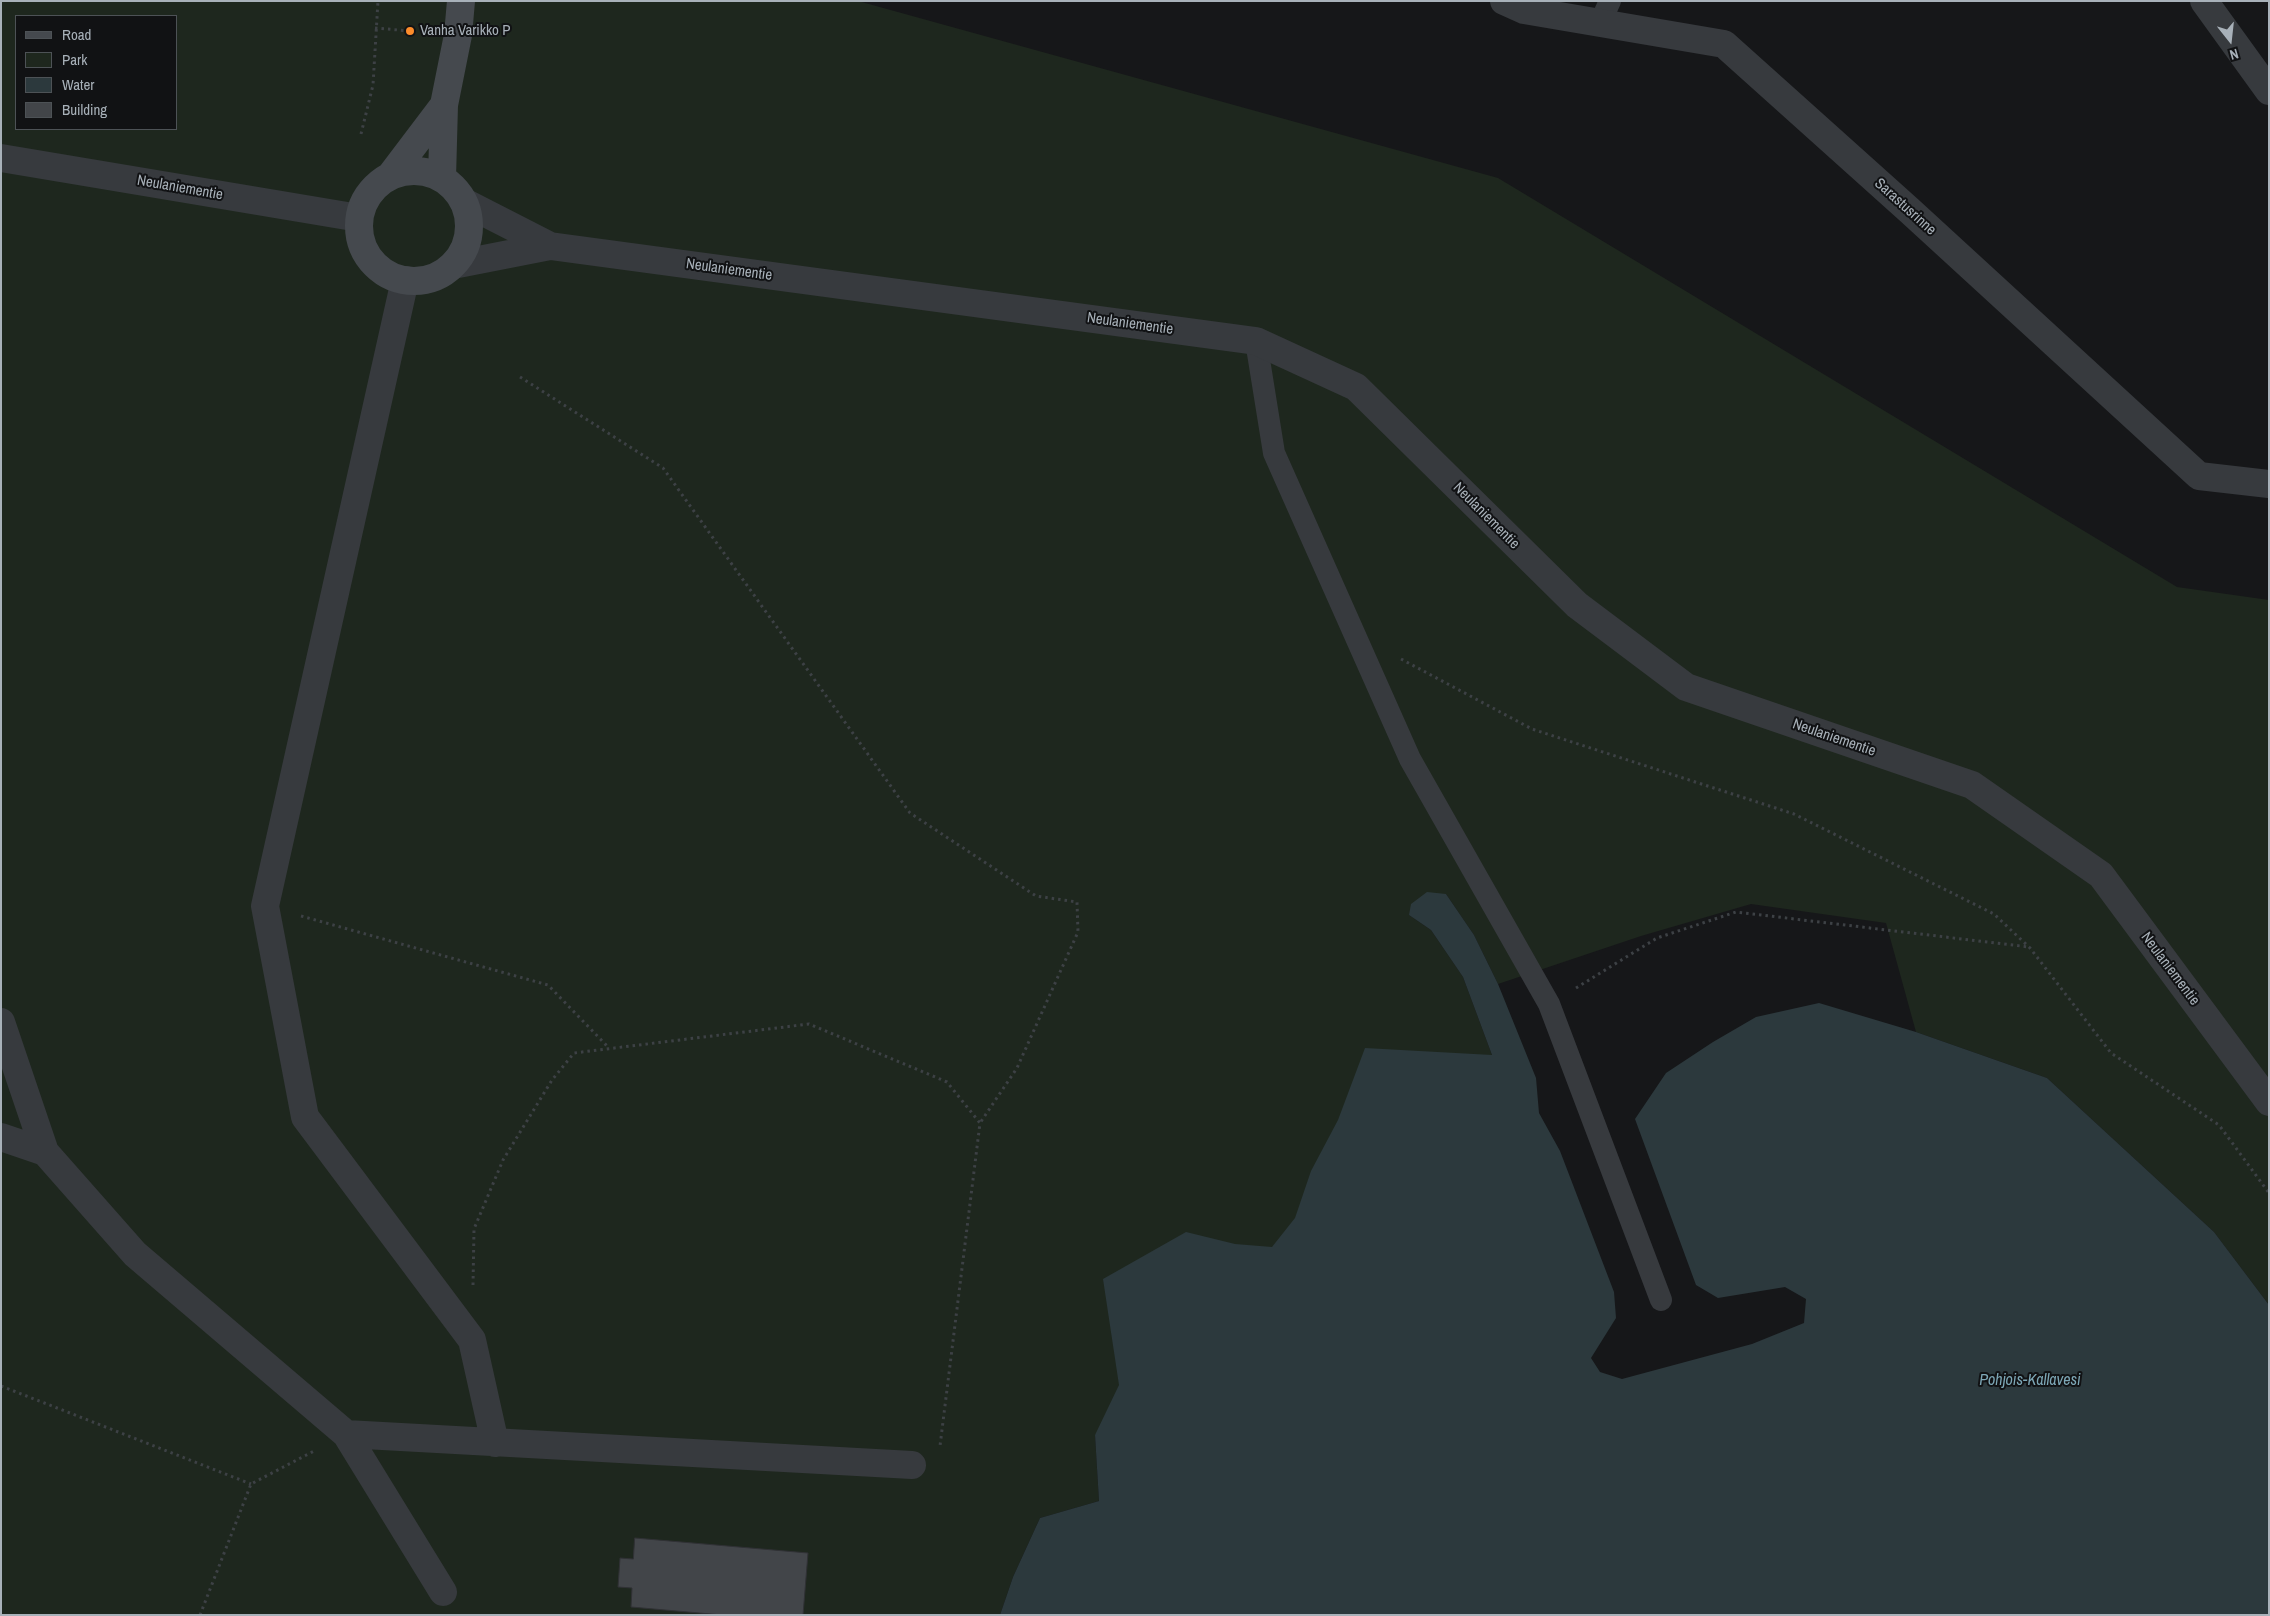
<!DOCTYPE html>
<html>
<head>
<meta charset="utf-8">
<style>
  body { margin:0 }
  #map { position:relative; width:2270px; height:1616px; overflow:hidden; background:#161719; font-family:"Archivo Narrow",sans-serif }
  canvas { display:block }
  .frame { position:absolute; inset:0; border:2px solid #a8b1b9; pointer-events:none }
  .legend { position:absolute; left:15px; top:15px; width:162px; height:115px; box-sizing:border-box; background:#111214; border:1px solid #4d5256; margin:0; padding:6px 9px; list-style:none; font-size:15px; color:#a8b1b9 }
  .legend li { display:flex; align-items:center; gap:10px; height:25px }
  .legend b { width:25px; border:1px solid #4d5256 }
  .north { position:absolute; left:2205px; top:15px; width:50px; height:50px; -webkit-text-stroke:4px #111214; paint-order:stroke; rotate:164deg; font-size:14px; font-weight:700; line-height:20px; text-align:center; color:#a8b1b9 }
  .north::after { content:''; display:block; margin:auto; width:18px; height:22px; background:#a8b1b9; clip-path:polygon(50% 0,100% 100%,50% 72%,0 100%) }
</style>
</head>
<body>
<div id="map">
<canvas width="2270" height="1616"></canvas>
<div class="frame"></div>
<ul class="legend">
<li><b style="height:6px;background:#45494e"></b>Road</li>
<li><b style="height:14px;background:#1e271e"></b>Park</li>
<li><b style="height:14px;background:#2c393d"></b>Water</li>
<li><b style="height:14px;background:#424549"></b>Building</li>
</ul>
<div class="north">N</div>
</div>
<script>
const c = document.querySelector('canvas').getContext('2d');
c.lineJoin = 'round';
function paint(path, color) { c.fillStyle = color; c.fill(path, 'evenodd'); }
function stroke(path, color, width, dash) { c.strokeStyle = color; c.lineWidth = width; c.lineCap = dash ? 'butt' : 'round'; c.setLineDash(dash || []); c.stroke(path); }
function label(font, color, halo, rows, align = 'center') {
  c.font = font + ' "Archivo Narrow",sans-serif'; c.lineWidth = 4; c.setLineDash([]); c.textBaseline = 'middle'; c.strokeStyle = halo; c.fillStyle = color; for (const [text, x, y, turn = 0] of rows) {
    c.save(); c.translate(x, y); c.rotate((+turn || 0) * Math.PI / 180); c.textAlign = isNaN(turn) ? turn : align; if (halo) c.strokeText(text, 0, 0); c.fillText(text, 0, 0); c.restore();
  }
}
const green = new Path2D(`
  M1,1H858L1498,178L2177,587L2269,600V1305L2214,1232L2047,1078L1916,1032L1886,923L1751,904L1641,936L1498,984L1474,935L1446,894L1409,915L1431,930L1463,977L1492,1055L1095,1435L1099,1501L1040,1518L1013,1577L1000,1615H1ZM16,16H176V129H16Z`);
const water = new Path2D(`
  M1427,892L1446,894L1474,935L1498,984L1536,1078L1539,1113L1560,1151L1614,1292L1616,1318L1591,1358L1600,1372L1622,1379L1752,1344L1804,1323L1806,1299L1785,1287L1718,1298L1696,1285L1635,1119L1666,1073L1713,1042L1756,1017L1819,1003L1916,1032L2047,1078L2214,1232L2269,1305V1615H1000L1013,1577L1040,1518L1099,1501L1095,1435L1119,1385L1103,1279L1186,1232L1235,1244L1272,1247L1295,1218L1311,1171L1338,1120L1365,1048L1492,1055L1463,977L1431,930L1409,915L1411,904Z`);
const building = new Path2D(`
  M635,1538L808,1553L803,1615H722L631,1607L632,1588L618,1587L620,1558L633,1559Z`);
const path = new Path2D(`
  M375,28L410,31
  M361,134L373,85L378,1
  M520,377L663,468L910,813L1036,896L1077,902L1078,932L1017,1068L980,1123
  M1401,659L1532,729L1794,814L1994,914L2030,948L2111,1053L2219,1125L2269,1193
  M301,916L548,985L609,1048
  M1576,988L1657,938L1736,912L2029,947
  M473,1285L474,1229L503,1160L552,1080L574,1053L809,1024L947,1082L980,1123L940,1446
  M1,1386L251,1484
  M200,1615L251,1484L314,1451`);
const lane = new Path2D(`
  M1600,23L1610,1
  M1256,341L1274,453L1410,759L1549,1004L1661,1300`);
const street = new Path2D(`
  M1504,1L1524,10L1724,44L1909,210L2199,476L2269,484
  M2204,1L2269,91
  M1,158L359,218
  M464,202L550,246
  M453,265L550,246L1256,341L1356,387L1577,605L1686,687L1972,785L2101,875L2269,1102
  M405,280L265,906L305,1117L472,1340L495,1443
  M1,1022L45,1152
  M1,1137L45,1152L135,1254L346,1434L443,1592
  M346,1434L912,1465`);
const secondary = new Path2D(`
  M359 226a55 55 0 1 1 110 0a55 55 0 1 1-110 0Z
  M391,175L444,105
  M442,178L444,105L458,35L461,1`);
const markers = [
  [410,31,5,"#fc8c2b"]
];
const poiNames = [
  ["Vanha Varikko P",420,31]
];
const streetNames = [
  ["Neulaniementie",180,188,10],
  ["Sarastusrinne",1905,207,42],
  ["Neulaniementie",729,270,8],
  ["Neulaniementie",1130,324,8],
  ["Neulaniementie",1486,516,45],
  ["Neulaniementie",1834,738,19],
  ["Neulaniementie",2170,969,53]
];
const waterNames = [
  ["Pohjois-Kallavesi",2030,1381]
];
paint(green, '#1e271e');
paint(water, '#2c393d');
paint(building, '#424549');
stroke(building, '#303135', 1);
stroke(path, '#3d4145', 3, [2.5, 4]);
stroke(lane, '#373a3e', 22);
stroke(street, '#373a3e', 28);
stroke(secondary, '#45494e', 28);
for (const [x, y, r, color] of markers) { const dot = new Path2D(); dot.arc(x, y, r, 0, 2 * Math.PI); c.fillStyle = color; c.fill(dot); stroke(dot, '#111214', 2); }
label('15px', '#a8b1b9', '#111214', poiNames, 'left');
label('15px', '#a8b1b9', '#111214', streetNames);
label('italic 16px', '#7da7b6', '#111214', waterNames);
</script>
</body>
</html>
